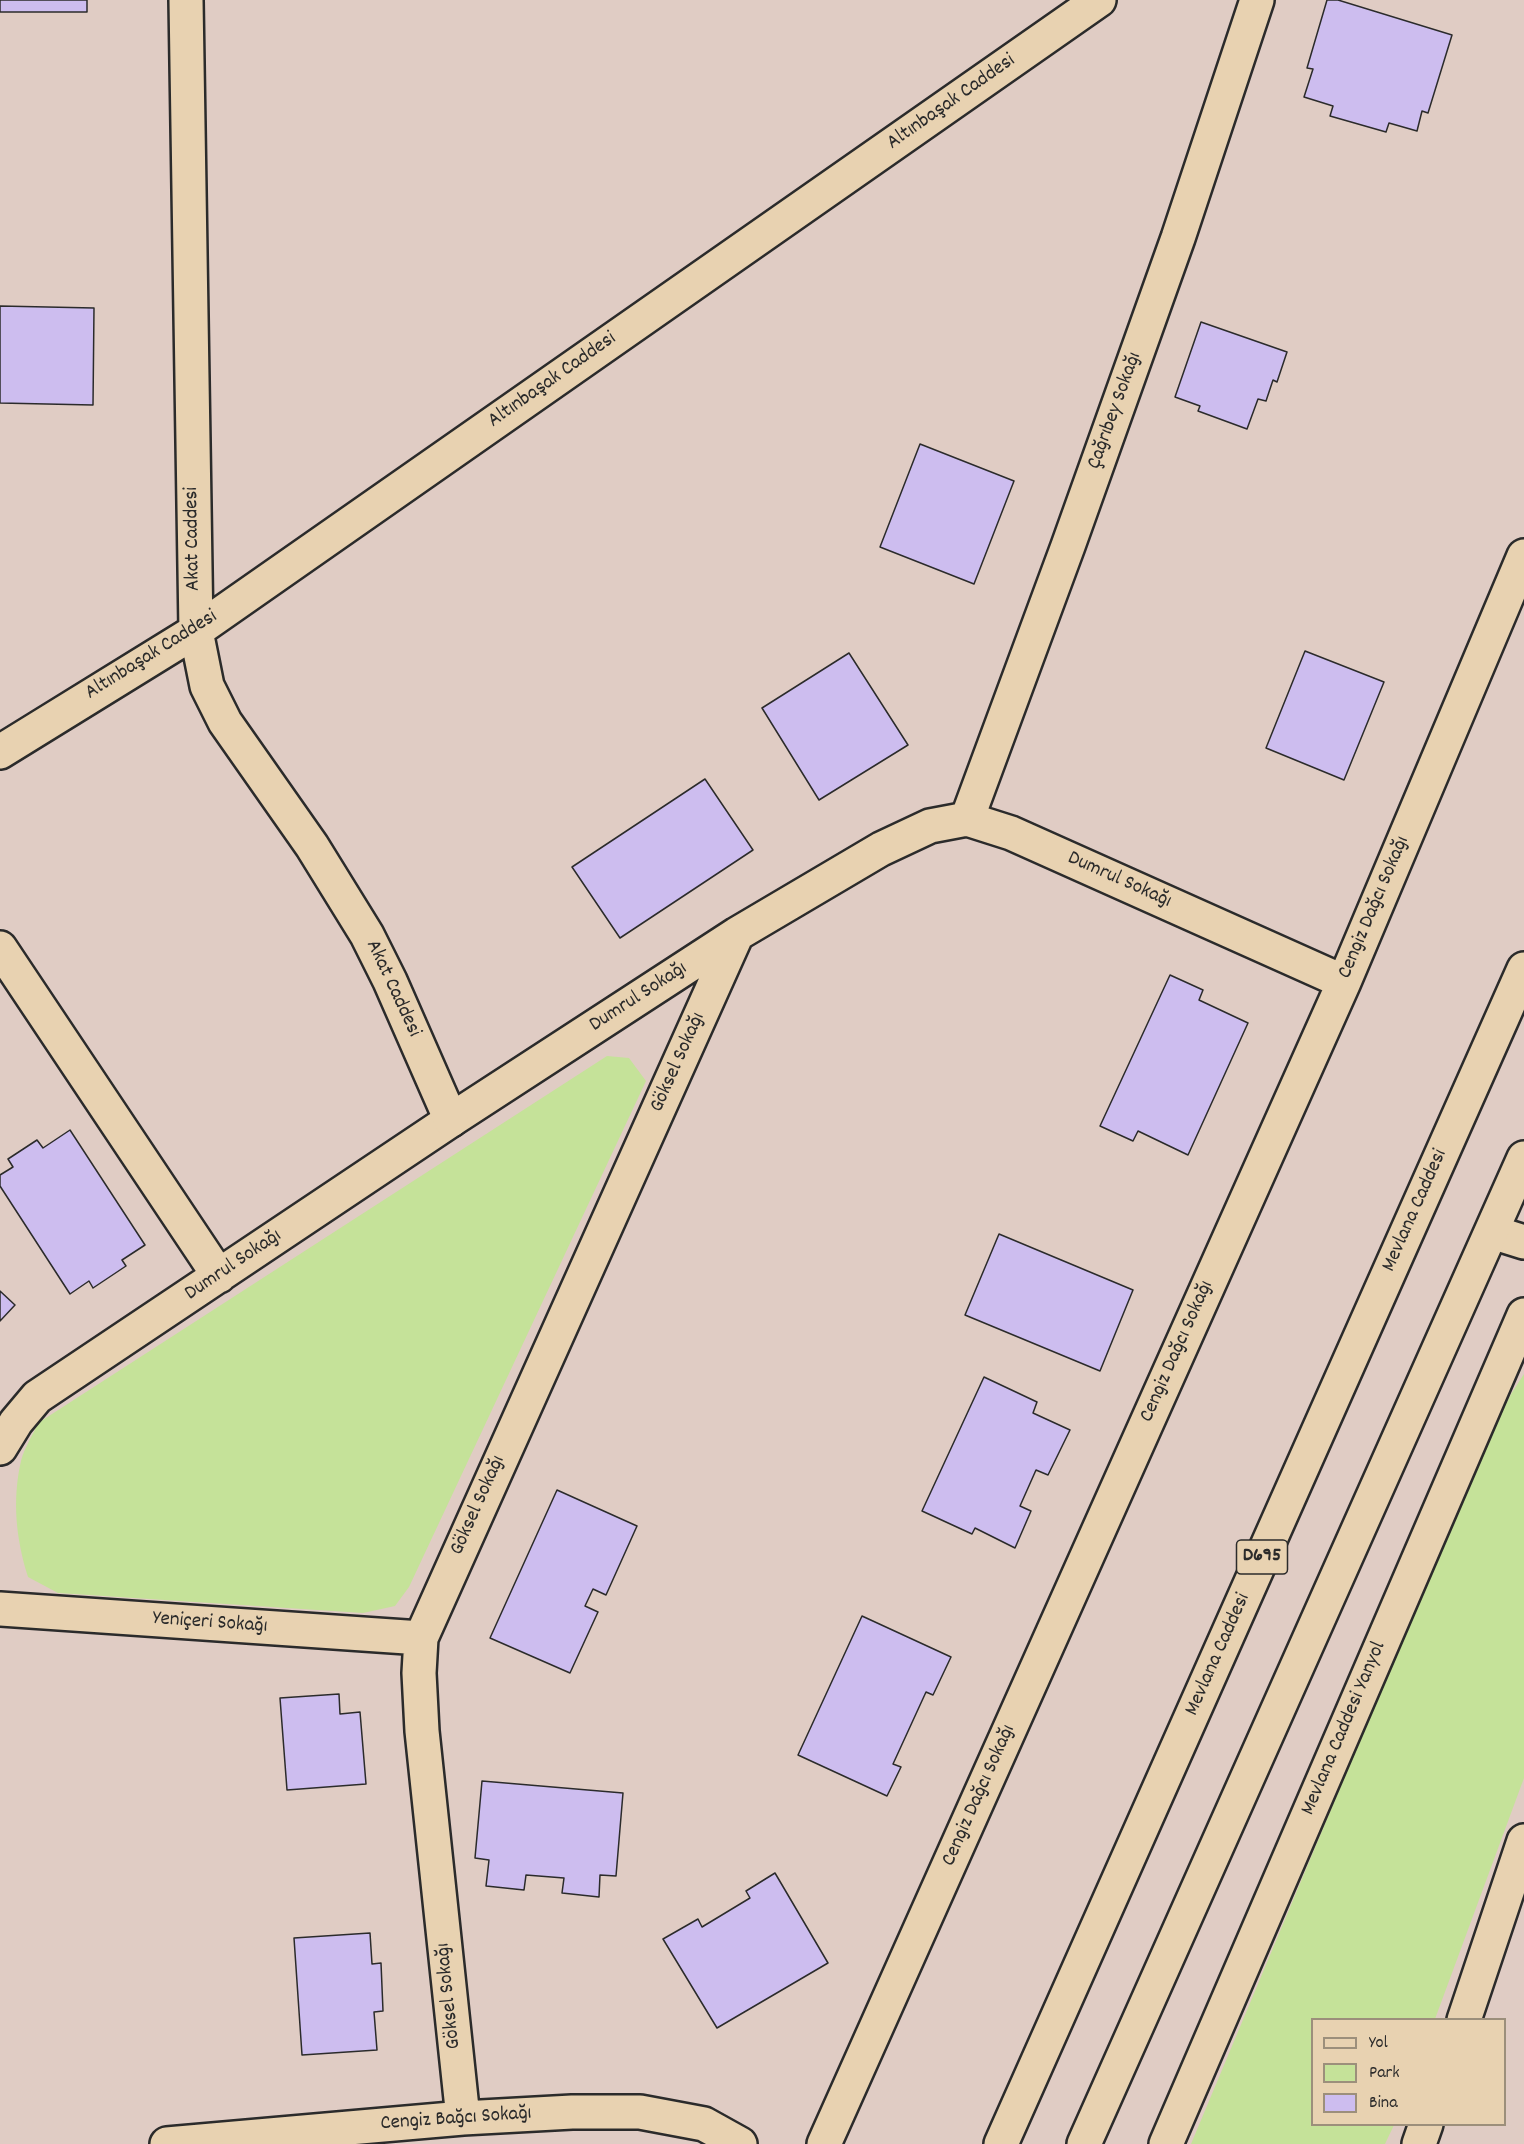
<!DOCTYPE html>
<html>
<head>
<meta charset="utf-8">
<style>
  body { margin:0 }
  #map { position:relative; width:1524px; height:2144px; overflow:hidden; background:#e0ccc4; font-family:Dekko,sans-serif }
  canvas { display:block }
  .legend { position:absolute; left:1311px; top:2018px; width:195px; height:108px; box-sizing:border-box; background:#e8d2b1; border:2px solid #9c8f7b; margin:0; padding:8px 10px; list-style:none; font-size:18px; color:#2b2b2b }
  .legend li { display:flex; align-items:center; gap:12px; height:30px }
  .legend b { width:30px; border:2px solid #9c8f7b }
</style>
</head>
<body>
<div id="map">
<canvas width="1524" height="2144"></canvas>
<ul class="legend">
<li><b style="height:8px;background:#e8d2b1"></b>Yol</li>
<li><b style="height:16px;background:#c5e299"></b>Park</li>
<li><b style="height:16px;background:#cdbdef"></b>Bina</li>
</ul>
</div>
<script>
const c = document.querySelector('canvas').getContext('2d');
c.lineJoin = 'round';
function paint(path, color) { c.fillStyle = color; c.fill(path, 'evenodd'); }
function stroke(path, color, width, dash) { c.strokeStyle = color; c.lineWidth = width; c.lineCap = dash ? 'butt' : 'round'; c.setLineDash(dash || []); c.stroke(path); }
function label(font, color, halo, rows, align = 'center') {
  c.font = font + ' Dekko,sans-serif'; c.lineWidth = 4.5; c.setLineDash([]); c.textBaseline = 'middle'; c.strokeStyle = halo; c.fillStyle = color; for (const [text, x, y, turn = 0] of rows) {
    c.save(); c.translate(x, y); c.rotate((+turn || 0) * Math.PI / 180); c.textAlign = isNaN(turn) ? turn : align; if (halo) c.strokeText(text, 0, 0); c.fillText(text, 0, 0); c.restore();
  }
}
const green = new Path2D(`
  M607,1056L629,1058L646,1081L409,1587L395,1606L363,1613L58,1593L28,1577C16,1539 12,1500 21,1461C24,1448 33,1435 38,1423Z
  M1524,1374V1778L1435,2019L1312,2020V2124L1394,2125L1385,2144H1191L1473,1470L1511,1394Z`);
const building = new Path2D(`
  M0,0H87V12H0Z
  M1327,0H1338L1452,35L1428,113L1422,111L1417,131L1389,123L1386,132L1330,116L1333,106L1304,97L1313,69L1307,68Z
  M0,306L94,308L93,405L0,403Z
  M1201,322L1287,352L1277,382L1273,380L1266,401L1258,399L1247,429L1198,411L1200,406L1175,397Z
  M920,444L1014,481L974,584L880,547Z
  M1305,651L1384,682L1344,780L1266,748Z
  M849,653L908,745L819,800L762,708Z
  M705,779L753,850L620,938L572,867Z
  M1170,975L1203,990L1199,1000L1248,1023L1188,1155L1138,1131L1133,1141L1100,1126Z
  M70,1130L145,1245L122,1260L126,1266L93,1288L89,1281L70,1294L0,1186V1175L13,1167L8,1159L37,1140L43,1148Z
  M999,1234L1133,1290L1100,1371L965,1315Z
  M0,1291L15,1305L0,1321Z
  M984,1377L1037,1402L1033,1413L1070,1430L1048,1475L1036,1470L1020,1506L1031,1511L1015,1548L975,1528L972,1534L922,1511Z
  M557,1490L637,1526L606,1595L593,1589L585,1606L598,1612L570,1673L490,1638Z
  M862,1616L951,1657L933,1695L926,1692L893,1764L901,1767L887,1796L798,1755Z
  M339,1694L340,1714L360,1712L366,1784L287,1790L280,1698Z
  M482,1781L623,1793L616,1876L600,1875L599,1897L562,1893L564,1878L526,1875L524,1890L486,1886L489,1860L475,1858Z
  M775,1873L828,1963L717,2028L663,1939L698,1919L702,1927L750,1898L746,1891Z
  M370,1933L372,1964L381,1963L383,2011L374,2012L377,2050L302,2055L294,1938Z`);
const street = new Path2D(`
  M967,819L1068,546L1178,238L1257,0
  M0,948L219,1276
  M0,1448L16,1422L37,1397L451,1120L737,934L881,849L930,826L967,819L1011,833L1344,982
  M0,1609L421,1638
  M1464,2020L1524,1841
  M463,2118L422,1731L419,1673L421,1638L737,934
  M167,2144L463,2118L572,2112H640L704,2124L740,2144
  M824,2144L1344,982L1524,556
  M1166,2144L1524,1315
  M1419,2144L1426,2124`);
const secondary = new Path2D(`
  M186,0L196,631L207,686L225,722L312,846L367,935L390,981L451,1120
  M0,752L196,631L1099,0
  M1492,1232L1524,1242`);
const primary = new Path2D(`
  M1001,2144L1524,969
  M1084,2144L1524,1158`);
const shields = [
  [1262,1557,51]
];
const shieldNames = [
  ["D695",1262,1557]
];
const streetNames = [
  ["Altınbaşak Caddesi",952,103,-35],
  ["Altınbaşak Caddesi",553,381,-35],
  ["Çağrıbey Sokağı",1116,411,-70],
  ["Akat Caddesi",194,539,-91],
  ["Altınbaşak Caddesi",152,656,-32],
  ["Dumrul Sokağı",1119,881,24],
  ["Cengiz Dağcı Sokağı",1375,908,-67],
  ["Akat Caddesi",392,989,65],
  ["Dumrul Sokağı",639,998,-33],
  ["Göksel Sokağı",679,1063,-66],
  ["Mevlana Caddesi",1416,1211,-66],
  ["Dumrul Sokağı",234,1266,-34],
  ["Cengiz Dağcı Sokağı",1178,1352,-66],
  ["Göksel Sokağı",479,1506,-66],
  ["Yeniçeri Sokağı",210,1624,4],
  ["Mevlana Caddesi",1219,1655,-66],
  ["Mevlana Caddesi Yanyol",1345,1729,-67],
  ["Cengiz Dağcı Sokağı",980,1796,-66],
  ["Göksel Sokağı",450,1996,-96],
  ["Cengiz Bağcı Sokağı",456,2120,-4]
];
paint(green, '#c5e299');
paint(building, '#cdbdef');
stroke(building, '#2b2b2b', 1.5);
stroke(street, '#2b2b2b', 38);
stroke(secondary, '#2b2b2b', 38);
stroke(primary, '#2b2b2b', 38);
stroke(street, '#e8d2b1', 33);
stroke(secondary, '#e8d2b1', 33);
stroke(primary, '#e8d2b1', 33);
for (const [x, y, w] of shields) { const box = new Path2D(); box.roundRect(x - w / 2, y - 17, w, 34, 4.5); c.fillStyle = '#e8d2b1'; c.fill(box); stroke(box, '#2b2b2b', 1.5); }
label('bold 20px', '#2b2b2b', null, shieldNames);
label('21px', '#2b2b2b', '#e8d2b1', streetNames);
</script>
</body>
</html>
